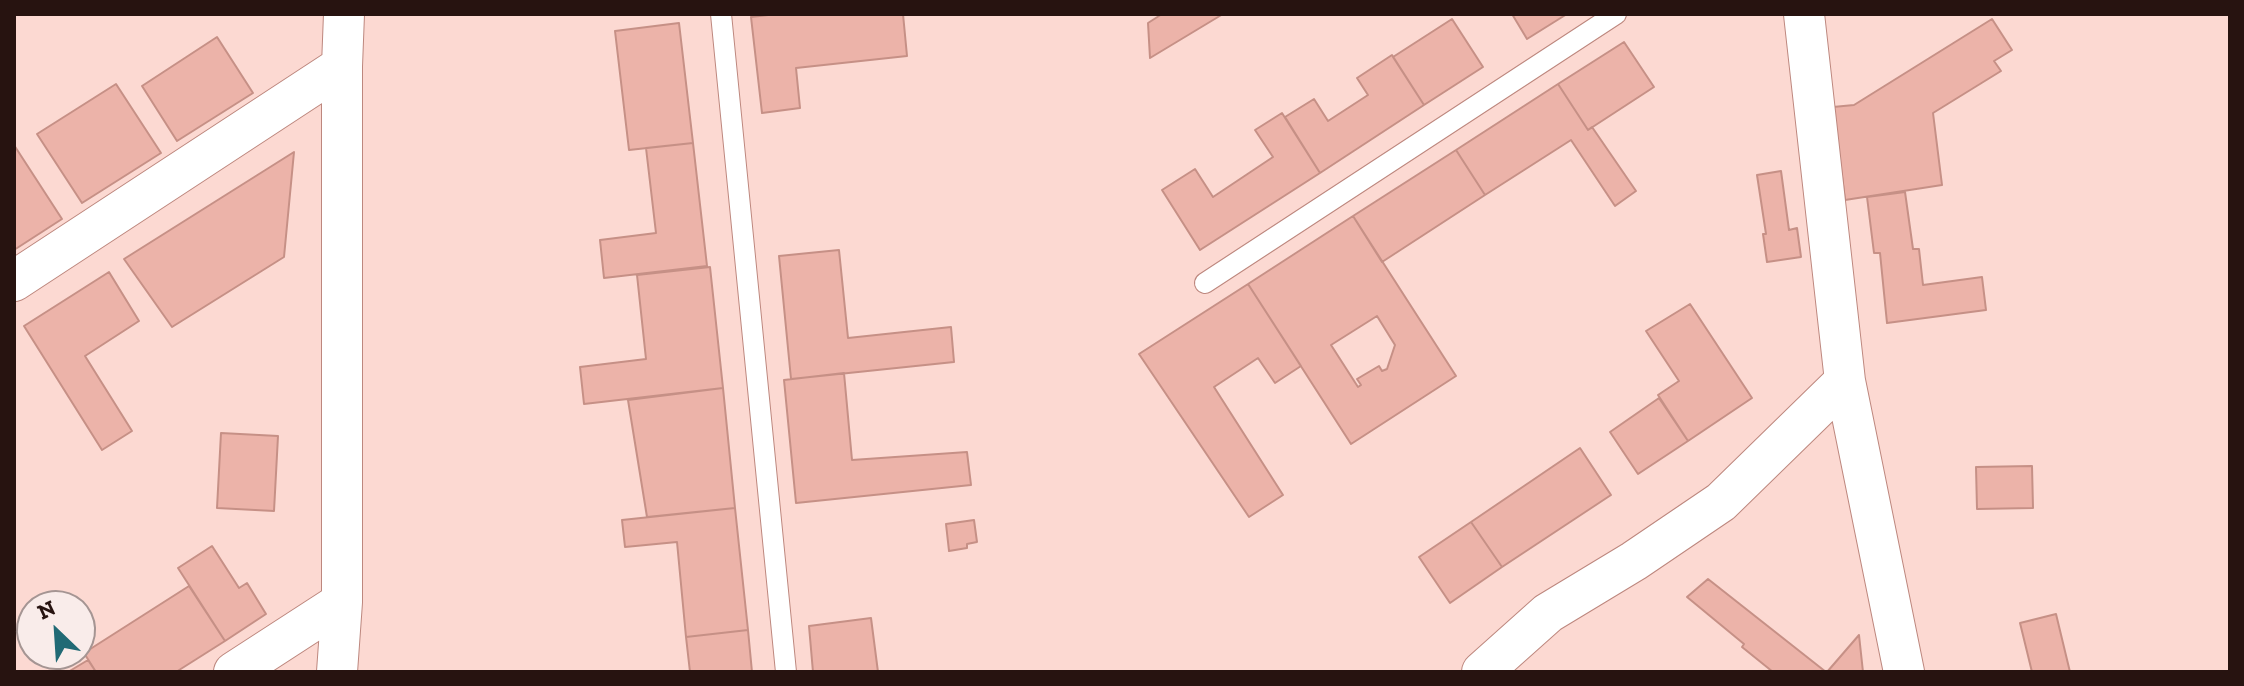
<!DOCTYPE html>
<html>
<head>
<meta charset="utf-8">
<style>
  body { margin:0 }
  #map { position:relative; width:2244px; height:686px; overflow:hidden; background:#fcd9d2; font-family:"Zilla Slab",serif }
  canvas { display:block }
  .frame { position:absolute; inset:0; border:16px solid #271310; pointer-events:none }
  .north { position:absolute; left:16px; top:590px; width:80px; height:80px; box-sizing:border-box; background:#f9ecea; border:2px solid #a59593; border-radius:50%; rotate:335deg; font-size:22px; font-weight:700; line-height:32px; text-align:center; color:#271310 }
  .north::after { content:''; display:block; margin:auto; width:28px; height:36px; background:#216a75; clip-path:polygon(50% 0,100% 100%,50% 72%,0 100%) }
</style>
</head>
<body>
<div id="map">
<canvas width="2244" height="686"></canvas>
<div class="frame"></div>
<div class="north">N</div>
</div>
<script>
const c = document.querySelector('canvas').getContext('2d');
c.lineJoin = 'round';
function paint(path, color) { c.fillStyle = color; c.fill(path, 'evenodd'); }
function stroke(path, color, width, dash) { c.strokeStyle = color; c.lineWidth = width; c.lineCap = dash ? 'butt' : 'round'; c.setLineDash(dash || []); c.stroke(path); }
const building = new Path2D(`
  M777,14H903L907,56L796,68L800,108L762,113L751,17Z
  M1162,14H1223L1150,58L1148,23Z
  M1512,14H1567L1527,39Z
  M1452,19L1483,67L1424,105L1393,57Z
  M1992,19L2012,50L1994,61L2001,71L1933,113L1942,185L1845,200L1833,107L1854,105Z
  M679,23L693,143L629,150L615,31Z
  M217,37L253,93L177,141L142,86Z
  M1624,42L1654,87L1588,130L1558,84Z
  M1392,55L1424,105L1320,173L1285,117L1314,99L1328,121L1368,95L1357,78Z
  M116,84L161,153L82,203L37,134Z
  M1558,84L1588,130L1592,127L1636,191L1615,206L1571,140L1485,195L1456,150Z
  M1282,113L1320,173L1200,250L1162,190L1195,169L1213,197L1273,157L1255,130Z
  M693,143L707,266L604,278L600,240L656,233L646,148Z
  M14,145L62,219L14,250Z
  M1456,150L1485,195L1382,262L1353,216Z
  M294,152L284,257L172,327L124,259Z
  M1781,171L1789,230L1797,228L1801,257L1767,262L1763,234H1766L1757,175Z
  M1905,192L1913,249H1919L1923,285L1982,277L1986,310L1887,323L1880,253H1874L1867,197Z
  M1353,216L1456,376L1351,444L1248,284ZM1377,316L1395,345L1387,369L1382,371L1379,366L1357,379L1361,385L1358,387L1331,345Z
  M839,250L848,338L951,327L954,362L791,379L779,256Z
  M710,267L723,388L584,404L580,367L646,359L637,275Z
  M109,272L139,321L85,356L132,431L102,450L24,326Z
  M1248,284L1301,366L1275,383L1258,358L1214,387L1283,495L1249,517L1139,354Z
  M1690,304L1752,398L1688,441L1658,395L1679,381L1646,331Z
  M844,373L852,460L967,452L971,485L796,503L784,380Z
  M723,388L735,508L647,517L628,400Z
  M1659,398L1688,441L1638,474L1610,432Z
  M221,433L278,436L274,511L217,508Z
  M1580,448L1611,495L1502,567L1471,522Z
  M2032,466L2033,508L1977,509L1976,467Z
  M735,508L748,630L686,637L677,542L625,547L622,520Z
  M974,520L977,542L967,544V548L949,551L946,524Z
  M1471,522L1502,567L1450,603L1419,557Z
  M212,546L239,588L247,583L266,614L225,641L178,568Z
  M1708,579L1826,672H1773L1742,647L1744,644L1687,597Z
  M189,586L225,641L176,672H96L84,653Z
  M2056,614L2070,672H2032L2020,623Z
  M871,618L878,672H813L809,626Z
  M748,630L752,672H690L686,637Z
  M1859,635L1863,672H1827Z
  M88,660L96,672H68Z`);
const service = new Path2D(`
  M721,14L786,672
  M1205,283L1616,14`);
const minor = new Path2D(`
  M1804,14L1845,381L1904,672
  M14,281L342,66
  M234,672L342,602
  M337,672L342,602V66L344,14
  M1482,672L1548,613L1634,561L1721,502L1845,381`);
paint(building, '#ecb3a9');
stroke(building, '#c69086', 2);
stroke(service, '#bd877e', 22);
stroke(minor, '#bd877e', 42);
stroke(service, '#fff', 20);
stroke(minor, '#fff', 40);
</script>
</body>
</html>
